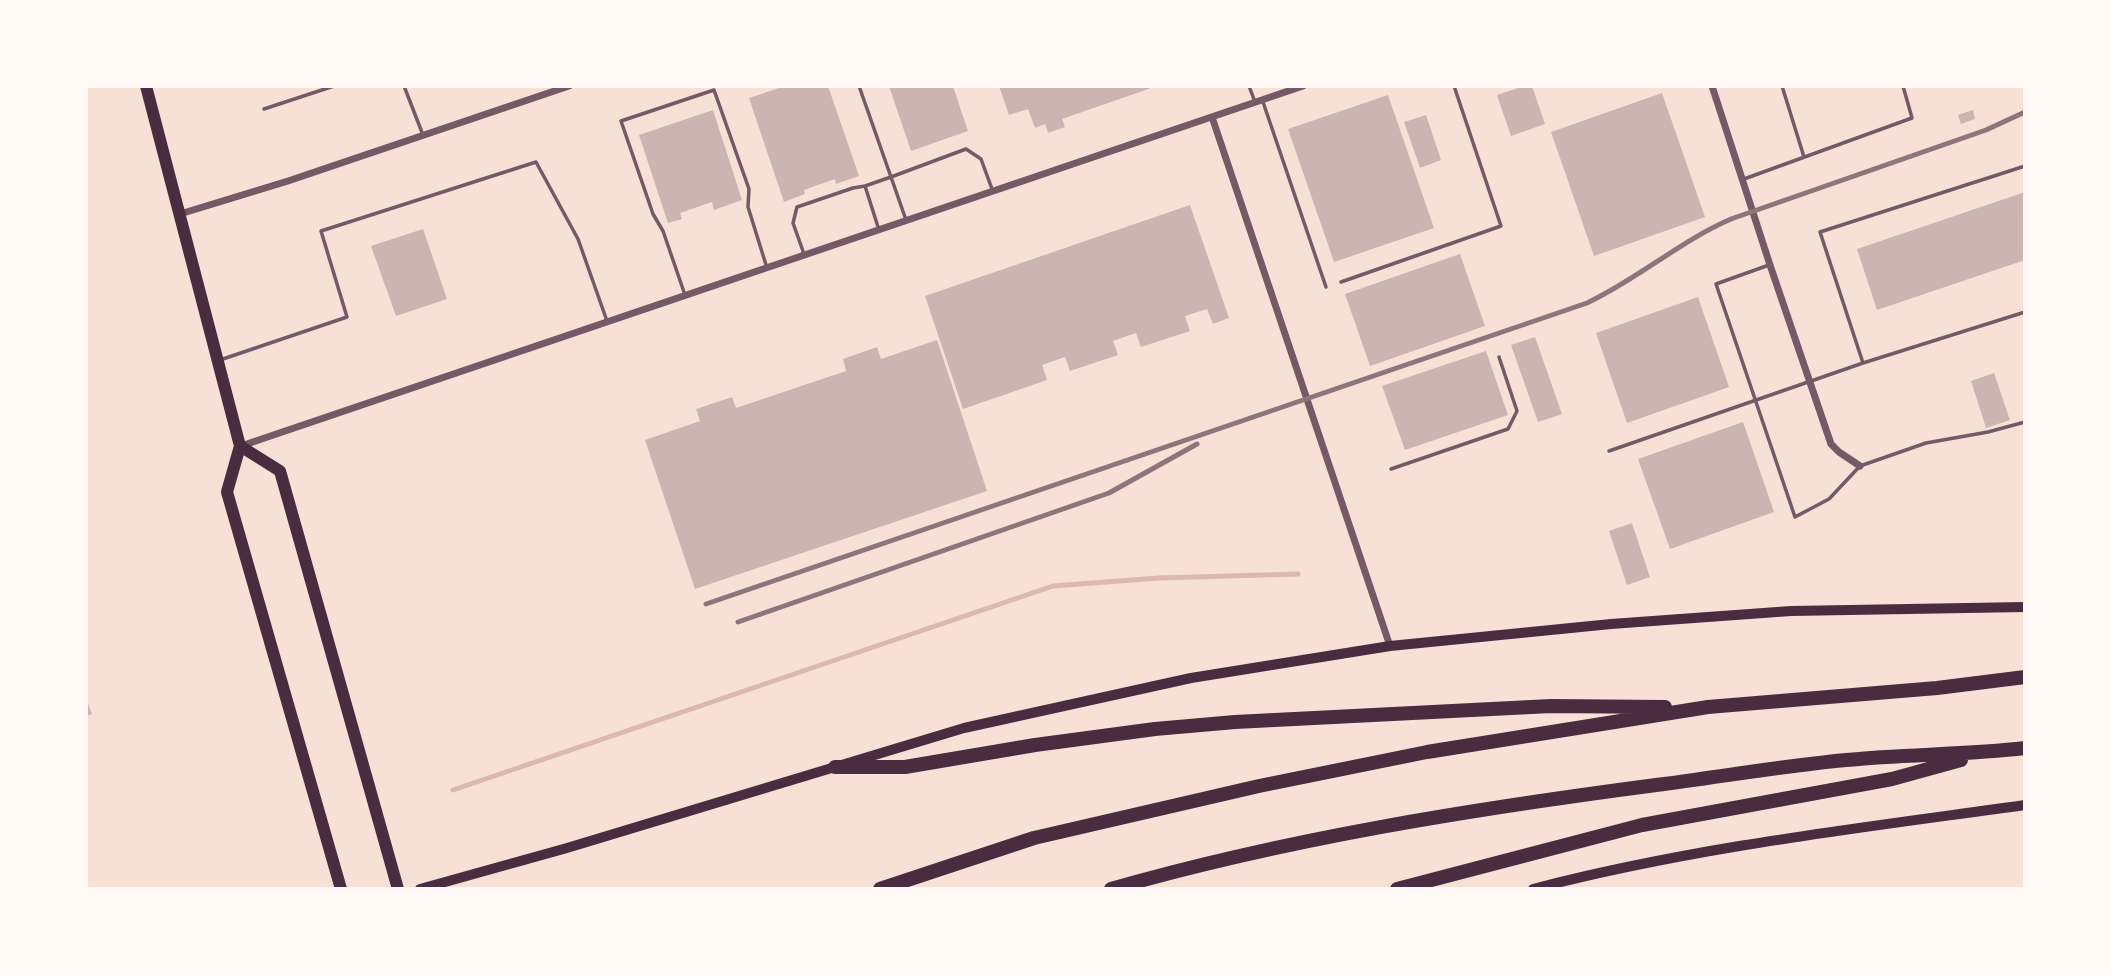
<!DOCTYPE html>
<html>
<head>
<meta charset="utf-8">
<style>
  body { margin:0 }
  #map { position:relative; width:2111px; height:975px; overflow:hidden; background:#f7e1d7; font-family:"Work Sans",sans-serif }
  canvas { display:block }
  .frame { position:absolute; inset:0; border:88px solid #fffaf5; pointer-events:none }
</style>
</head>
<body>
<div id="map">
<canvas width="2111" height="975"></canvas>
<div class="frame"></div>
</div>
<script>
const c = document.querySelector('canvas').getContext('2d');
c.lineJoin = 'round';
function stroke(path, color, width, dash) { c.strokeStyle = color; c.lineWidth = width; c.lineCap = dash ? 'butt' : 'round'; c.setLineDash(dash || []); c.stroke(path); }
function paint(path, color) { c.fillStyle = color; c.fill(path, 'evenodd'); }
const stream = new Path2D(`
  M453,790L1053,586L1159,578L1298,574`);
const building = new Path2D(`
  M785,86H828L859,176L836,184L835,179L804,190L805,194L784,202L749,98Z
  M889,86H953L968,131L911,151Z
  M999,86H1157L1062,119L1065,127L1048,133L1045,124L1035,128L1028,109L1009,115Z
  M1524,86H1532L1545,124L1511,136L1497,95Z
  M1662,93L1705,217L1594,256L1551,132Z
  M1388,95L1434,228L1334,262L1288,129Z
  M713,110L742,200L714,210L712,202L680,213L682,219L668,223L639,135Z
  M1973,110L1975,119L1961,124L1958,115Z
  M1426,115L1441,160L1420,168L1404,122Z
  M2025,192V260L1877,310L1857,249Z
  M1190,205L1229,318L1213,324L1207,309L1185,316L1190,331L1141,347L1136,333L1113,341L1118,355L1070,371L1065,357L1042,365L1047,380L963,409L925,296Z
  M423,229L447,299L396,316L371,246Z
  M1460,254L1485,326L1370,366L1345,294Z
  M1698,297L1729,387L1627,423L1596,333Z
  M1535,337L1562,414L1538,422L1511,345Z
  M937,340L987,491L695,589L645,440L700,421L696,409L732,397L736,408L846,371L843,359L877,347L881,359Z
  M1486,351L1508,415L1405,450L1382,386Z
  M1994,373L2010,420L1986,428L1971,381Z
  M1743,422L1774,512L1670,549L1638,459Z
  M1632,523L1650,577L1627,585L1609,531Z
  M86,698L92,714L86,716Z`);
const service = new Path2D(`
  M404,86L423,135
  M859,86L891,177L865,186
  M1249,86L1255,102
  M1782,86L1804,157
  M1263,102L1326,287
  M264,109L334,86
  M1744,179L1912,118L1903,86
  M906,220L891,177L966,149L981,159L992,189
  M804,254L793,223L797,207L853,188L865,186L879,230
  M1769,265L1716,284L1795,517L1829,499L1860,466L1926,443L1988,432L2025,422
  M1341,282L1501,226L1454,86
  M685,295L663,231L653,214L621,121L714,90L749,189L748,207L767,268
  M220,360L347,317L321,231L536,162L578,239L607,321
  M1863,363L1820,232L2025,166
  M1609,451L1863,363L2025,312
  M1391,469L1508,429L1517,411L1499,357`);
const minor = new Path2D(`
  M1712,86L1770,265L1831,444L1839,452L1860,466
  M1212,117L1390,646
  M180,214L288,181L569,86
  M241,446L1303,86`);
const secondary = new Path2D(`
  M420,889L567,848L964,728L1191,678L1390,646L1611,624L1791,611L2025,607
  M1533,889C1694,847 1860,828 2025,805`);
const primary = new Path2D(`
  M146,86L240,446L227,492L341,889
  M240,446L280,471L398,889`);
const motorway = new Path2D(`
  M835,767H905L1035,745L1155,729L1235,722L1551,706L1665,707
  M880,889L1034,838L1259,786L1427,752L1708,707L1937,688L2025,677
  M1111,889C1289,838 1473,809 1656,785C1719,777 1782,766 1846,760C1905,754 1966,755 2025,748
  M1397,889L1642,825L1892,779L1961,760`);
const rail = new Path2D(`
  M706,604L1587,303C1638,279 1680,241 1731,219L1986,130L2025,112
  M738,622L1109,493L1197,444`);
stroke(stream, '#dcb8b0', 5);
paint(building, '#ccb4b1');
stroke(service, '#755966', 3.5);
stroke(minor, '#755966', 7);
stroke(secondary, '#4a2c40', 10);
stroke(primary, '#4a2c40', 12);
stroke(motorway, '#4a2c40', 14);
stroke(rail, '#8f747c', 5);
</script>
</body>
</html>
